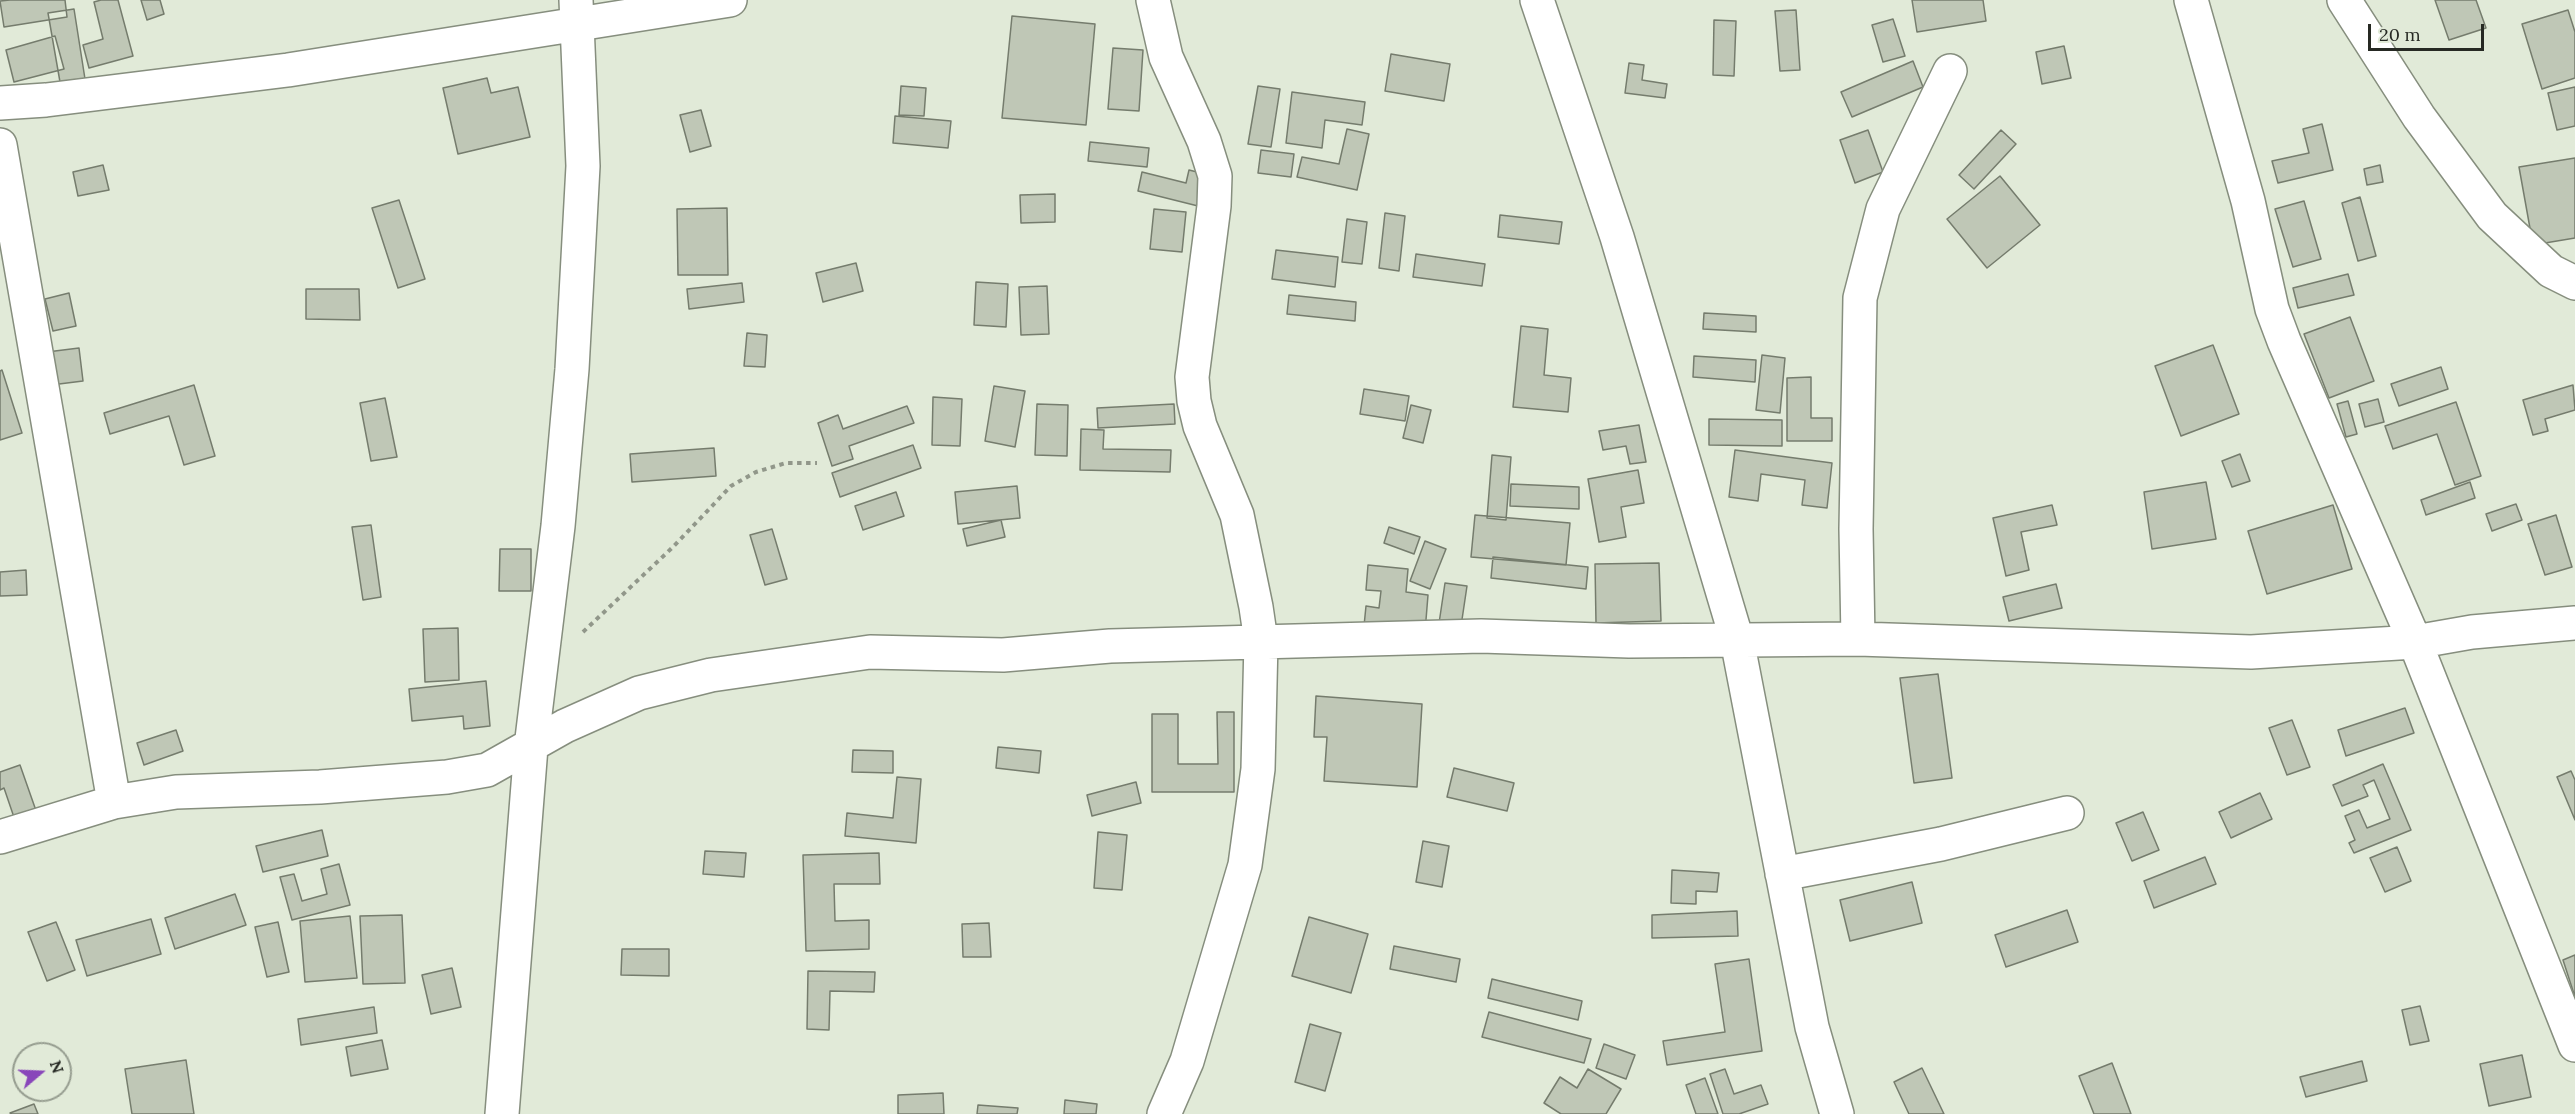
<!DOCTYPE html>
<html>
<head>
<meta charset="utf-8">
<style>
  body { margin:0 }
  #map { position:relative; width:2575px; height:1114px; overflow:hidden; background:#e1ead8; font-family:Lora,serif }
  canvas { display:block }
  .north { position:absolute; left:12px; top:1042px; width:60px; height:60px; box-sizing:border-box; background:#e1ead8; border:2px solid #969d90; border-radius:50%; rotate:71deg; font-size:16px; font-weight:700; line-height:24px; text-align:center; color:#262923 }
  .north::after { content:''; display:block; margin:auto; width:21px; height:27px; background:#8946ba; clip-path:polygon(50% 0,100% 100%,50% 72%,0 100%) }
  .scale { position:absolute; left:2368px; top:24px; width:116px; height:27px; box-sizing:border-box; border:3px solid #262923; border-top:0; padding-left:8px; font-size:18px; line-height:21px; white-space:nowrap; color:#262923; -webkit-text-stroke:4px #e1ead8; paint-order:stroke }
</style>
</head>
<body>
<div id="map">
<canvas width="2575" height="1114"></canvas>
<div class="north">N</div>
<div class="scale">20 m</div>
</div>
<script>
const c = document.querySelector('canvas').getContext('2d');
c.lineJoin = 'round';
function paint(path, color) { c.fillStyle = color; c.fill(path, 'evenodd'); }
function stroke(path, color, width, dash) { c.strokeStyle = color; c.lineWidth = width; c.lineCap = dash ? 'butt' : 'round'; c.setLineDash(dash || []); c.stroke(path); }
const building = new Path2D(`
  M10,0H65L67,17L4,27L0,1Z
  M101,0H118L133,56L89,68L83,45L103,39L94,2Z
  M141,0H160L164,14L147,20Z
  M1912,0H1983L1986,21L1917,32Z
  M2435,0H2476L2486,28L2449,40Z
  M74,9L85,79L60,82L48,13Z
  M1796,10L1800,70L1780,71L1775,11Z
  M2568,10L2575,32V78L2542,89L2522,24Z
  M1012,16L1095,24L1086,125L1002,118Z
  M1893,19L1905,56L1883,62L1872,25Z
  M1714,20L1736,21L1734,76L1713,75Z
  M55,36L64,69L14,82L6,50Z
  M2064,46L2071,78L2042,84L2036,52Z
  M1113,48L1143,50L1139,111L1108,109Z
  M1391,54L1450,64L1444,101L1385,91Z
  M1913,61L1923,87L1852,117L1841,92Z
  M1629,63L1644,65L1642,80L1667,84L1665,98L1625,93Z
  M487,78L491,93L518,87L530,137L458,154L443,88Z
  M901,86L926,88L924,116L899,115Z
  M1258,86L1280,89L1271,147L1248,144Z
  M2575,87V126L2557,130L2548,93Z
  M1292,92L1365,102L1362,125L1325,120L1322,148L1286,143Z
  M701,110L711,146L690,152L680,115Z
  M895,116L951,121L948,148L893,143Z
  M2322,124L2333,170L2278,183L2272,161L2309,153L2303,129Z
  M1347,129L1369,134L1357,190L1297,177L1302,157L1339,164Z
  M1868,130L1883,172L1855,183L1840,140Z
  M2001,130L2016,144L1974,189L1959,175Z
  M1090,142L1149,148L1147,167L1088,161Z
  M1261,150L1294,154L1291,177L1258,173Z
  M2575,158V238L2533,245L2519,167Z
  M103,165L109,190L78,196L73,172Z
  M2380,165L2383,182L2367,185L2364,169Z
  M1189,170L1205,174L1198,206L1138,191L1142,172L1186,183Z
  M2000,176L2040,225L1987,268L1947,219Z
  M1055,194V222L1021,223L1020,195Z
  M2360,197L2376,256L2358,261L2342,203Z
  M399,200L425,279L398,288L372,208Z
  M2304,201L2321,259L2293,267L2275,209Z
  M727,208L728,275H678L677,209Z
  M1154,209L1186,212L1182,252L1150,249Z
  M1385,213L1405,216L1399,271L1379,268Z
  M1500,215L1562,222L1559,244L1498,237Z
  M1347,219L1367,222L1362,264L1342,262Z
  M1276,250L1338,257L1335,287L1272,279Z
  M1416,254L1485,264L1482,286L1413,277Z
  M856,263L863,291L823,302L816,273Z
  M2348,274L2354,295L2298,308L2293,288Z
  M976,282L1008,284L1006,327L974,325Z
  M742,283L744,302L689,309L687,289Z
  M1047,286L1049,334L1021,335L1019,287Z
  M306,289H359L360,320L306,319Z
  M69,293L76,326L53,331L45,299Z
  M1289,295L1356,302L1355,321L1287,314Z
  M1704,313L1756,316V332L1703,329Z
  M2350,317L2374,381L2329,398L2304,334Z
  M1521,326L1548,329L1544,375L1571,378L1568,412L1513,407Z
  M747,333L767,335L765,367L744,366Z
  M2213,345L2239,414L2181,436L2155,366Z
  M79,348L83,381L51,385L47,352Z
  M1762,355L1785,358L1780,413L1756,410Z
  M1694,356L1756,360L1755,382L1693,377Z
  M2441,367L2448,389L2399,406L2391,384Z
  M2,370L22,433L0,440V371Z
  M1811,377V418H1832V441H1787V378Z
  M194,385L215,456L184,465L169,416L110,434L104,413Z
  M2573,385L2575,410L2545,419L2548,431L2533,435L2523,400Z
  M994,386L1025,391L1015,447L985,441Z
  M1364,389L1409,396L1405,421L1360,414Z
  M933,397L962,399L960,446L932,445Z
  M385,398L397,457L371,461L360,403Z
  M2378,399L2384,422L2365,427L2359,404Z
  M2348,401L2357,434L2346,437L2337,404Z
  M2456,402L2481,476L2455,485L2437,434L2393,449L2385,426Z
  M1037,404L1068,405L1067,456L1035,455Z
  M1174,404L1175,424L1098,428L1097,408Z
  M1411,405L1431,410L1423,443L1403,438Z
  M907,406L914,423L849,446L853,459L832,466L818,423L838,415L843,429Z
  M1709,419L1782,420V446L1709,445Z
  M1639,425L1646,462L1630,464L1626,446L1603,450L1599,431Z
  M1081,429L1104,430L1103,449L1171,450L1170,472L1080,470Z
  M913,445L921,468L840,497L832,473Z
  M714,448L716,476L632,482L630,454Z
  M1735,450L1832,463L1827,508L1802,505L1805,480L1761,474L1758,501L1729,497Z
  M2240,454L2250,481L2232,487L2222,461Z
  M1492,455L1511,457L1506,520L1487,518Z
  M1638,470L1644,503L1621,507L1626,537L1599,542L1588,479Z
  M2206,482L2216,539L2152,549L2144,492Z
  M2470,482L2475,498L2426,515L2421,500Z
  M1511,484L1579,487V509L1510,506Z
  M1017,486L1020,518L958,524L955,492Z
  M896,492L904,516L863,530L855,506Z
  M2516,504L2522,520L2492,531L2486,514Z
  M2052,505L2057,525L2021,532L2029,570L2006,576L1993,518Z
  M2333,505L2352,569L2267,594L2248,531Z
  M1475,515L1570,523L1566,565L1471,557Z
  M2556,515L2572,567L2545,575L2528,524Z
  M1001,520L1005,537L967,546L963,529Z
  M371,525L381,597L363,600L352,527Z
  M1389,527L1420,537L1414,554L1384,543Z
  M772,529L787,579L765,585L750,535Z
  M1425,541L1446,549L1430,589L1410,581Z
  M500,549H531V591H499Z
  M1493,557L1588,567L1586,589L1491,578Z
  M1659,563L1661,621L1596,623L1595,564Z
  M1368,565L1408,569L1406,592L1428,595L1425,632L1364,626L1366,606L1379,608L1381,591L1366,590Z
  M26,570L27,595L0,596V572Z
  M1445,583L1467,586L1460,633L1438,630Z
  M2056,584L2062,608L2009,621L2003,597Z
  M458,628L459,680L425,682L423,629Z
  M1938,674L1952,778L1914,783L1900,678Z
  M486,681L490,726L464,729L463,716L412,721L409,689Z
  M1316,696L1422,704L1417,787L1324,781L1327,737H1314Z
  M2405,708L2414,733L2346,756L2338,730Z
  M1217,712H1234V792H1152V714H1178V764H1218Z
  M2292,720L2310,767L2287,775L2269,728Z
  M176,730L183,751L144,765L137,743Z
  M998,747L1041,751L1039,773L996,768Z
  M853,750L893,751V773L852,772Z
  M2383,764L2411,830L2354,853L2349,843L2355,840L2345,816L2359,810L2367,828L2390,819L2374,780L2363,785L2368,796L2342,806L2333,785Z
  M20,765L40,822L18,829L4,788L0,790V772Z
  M1454,768L1514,783L1507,811L1447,797Z
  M2571,771L2575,780V820L2557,777Z
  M897,777L921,779L916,843L845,836L847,813L893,818Z
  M1136,782L1141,803L1092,816L1087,795Z
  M2260,793L2272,819L2231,838L2219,812Z
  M2143,812L2159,850L2132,861L2116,823Z
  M322,830L328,856L263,872L256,846Z
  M1098,832L1127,835L1122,890L1094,888Z
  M1423,841L1449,846L1442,887L1416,882Z
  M2397,847L2411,881L2385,892L2370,858Z
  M705,851L746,853L744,877L703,874Z
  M879,853L880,884H834L835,921L869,920V949L806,951L803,855Z
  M2205,857L2216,884L2154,908L2144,881Z
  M339,864L350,905L292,920L280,877L294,874L302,901L327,894L321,869Z
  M1672,870L1719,873L1717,892L1696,891V904L1671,903Z
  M1912,882L1922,923L1850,941L1840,900Z
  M235,894L246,925L175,949L165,918Z
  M2067,910L2078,942L2006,967L1995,935Z
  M1737,911L1738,936L1652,938V915Z
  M402,915L405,983L363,984L360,916Z
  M350,916L357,978L305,982L300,921Z
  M1309,917L1368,934L1351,993L1292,976Z
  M151,919L161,954L87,976L76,940Z
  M56,922L75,970L47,981L28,932Z
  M278,922L289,972L267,977L255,927Z
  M989,923L991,957H963L962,924Z
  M1394,946L1460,959L1456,982L1390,969Z
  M622,949H669V976L621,975Z
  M2575,955V997L2563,960Z
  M1749,959L1762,1051L1667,1065L1663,1041L1725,1032L1715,964Z
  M452,968L461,1007L431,1014L422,975Z
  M808,971L875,972L874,992L830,991L829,1030L807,1029Z
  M1492,979L1582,1001L1578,1020L1488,998Z
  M2420,1006L2429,1041L2410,1045L2402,1010Z
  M374,1007L377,1033L301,1045L298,1019Z
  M1489,1012L1591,1039L1584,1063L1482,1037Z
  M1310,1024L1341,1033L1325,1091L1295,1082Z
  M382,1040L388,1069L351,1076L346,1047Z
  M1604,1044L1635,1055L1626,1079L1596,1068Z
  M2522,1055L2531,1097L2489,1106L2480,1064Z
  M186,1060L194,1114H132L125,1069Z
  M2362,1061L2367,1081L2306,1097L2300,1077Z
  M2112,1063L2131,1114H2094L2079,1076Z
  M1922,1068L1944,1114H1909L1894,1082Z
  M1588,1069L1621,1089L1606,1114H1561L1544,1103L1560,1077L1577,1088Z
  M1725,1069L1734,1094L1761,1085L1768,1104L1739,1114H1723L1710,1074Z
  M1705,1078L1718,1114H1696L1686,1085Z
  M943,1093L944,1114H898V1095Z
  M1065,1100L1097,1104L1096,1114H1064Z
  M34,1104L38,1114H11L10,1113Z
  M978,1105L1018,1108L1017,1114H977Z`);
const path = new Path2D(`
  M583,632L673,547L731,486L756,472L786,463H817`);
const minor = new Path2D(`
  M1153,0L1166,57L1204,141L1215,176L1214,206L1192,377L1194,401L1200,426L1237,515L1256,607L1261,641L1258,769L1245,865L1187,1061L1164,1114
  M1537,0L1617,237L1737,640L1812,1027L1837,1114
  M2191,0L2248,201L2272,309L2284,341L2415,642L2575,1045
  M2344,0L2419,117L2492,216L2551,271L2575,283
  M0,103L46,100L288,70L730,0
  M0,145L114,802
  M1858,639L1856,529L1860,298L1883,209L1950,71
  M0,837L114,802L176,792L320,787L447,777L487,770L565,726L639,693L711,675L870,652L1003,655L1110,646L1481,636L1629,641L1858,639L2251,652L2415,642L2472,632L2575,623
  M1782,874L1941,844L2067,813
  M502,1114L531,747L558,526L572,369L583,166L576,0`);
paint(building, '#bfc7b6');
stroke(building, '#757c6d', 1.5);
stroke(minor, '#868e7e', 36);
stroke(path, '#91978a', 4, [4.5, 4.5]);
stroke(minor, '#fff', 33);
</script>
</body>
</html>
